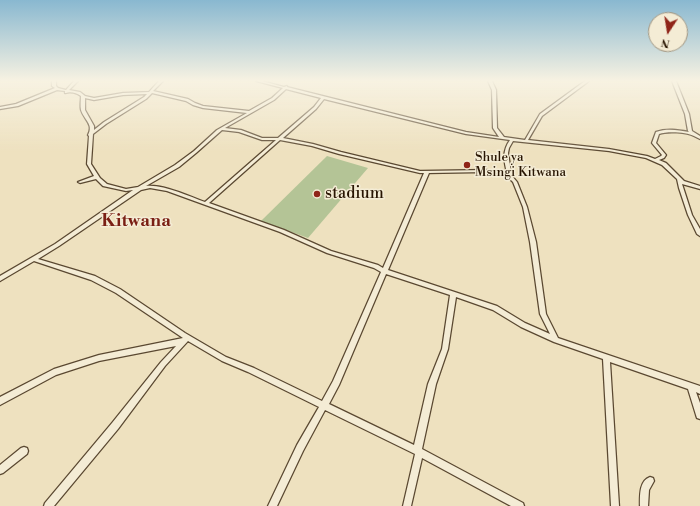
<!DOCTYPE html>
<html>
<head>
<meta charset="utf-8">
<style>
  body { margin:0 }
  #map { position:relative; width:700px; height:506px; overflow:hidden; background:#eee1bf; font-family:"Libre Bodoni",serif }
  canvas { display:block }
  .north { position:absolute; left:648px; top:12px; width:40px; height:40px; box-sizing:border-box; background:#f4ecd5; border:1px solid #a29681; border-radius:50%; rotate:192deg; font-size:11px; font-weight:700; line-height:16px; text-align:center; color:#281502 }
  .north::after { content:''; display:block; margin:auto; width:14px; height:18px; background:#8f2418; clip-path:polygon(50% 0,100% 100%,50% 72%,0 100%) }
</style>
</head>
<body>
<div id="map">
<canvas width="700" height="506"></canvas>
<div class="north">N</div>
</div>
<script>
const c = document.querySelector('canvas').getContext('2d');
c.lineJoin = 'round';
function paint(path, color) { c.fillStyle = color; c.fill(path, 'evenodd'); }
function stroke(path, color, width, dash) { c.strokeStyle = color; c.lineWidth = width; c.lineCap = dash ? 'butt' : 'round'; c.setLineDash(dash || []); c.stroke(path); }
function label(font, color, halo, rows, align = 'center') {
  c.font = font + ' "Libre Bodoni",serif'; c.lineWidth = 3; c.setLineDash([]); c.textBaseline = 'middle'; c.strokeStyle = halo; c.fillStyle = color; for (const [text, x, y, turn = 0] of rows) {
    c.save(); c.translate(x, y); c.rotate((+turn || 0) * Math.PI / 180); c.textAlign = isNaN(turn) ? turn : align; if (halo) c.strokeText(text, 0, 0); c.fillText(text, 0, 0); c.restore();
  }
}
const green = new Path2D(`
  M327,156L368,168L308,238L261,221Z`);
const minor = new Path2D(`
  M52,81H56V86L58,88L66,90L74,81H78L69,90L80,92L85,96L94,98L123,93L149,92L159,81H163L153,91L188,99L195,103L203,106L249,111L272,98L283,88L256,81H262L284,87L287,86V87L466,132L499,137L493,128L492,90L488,81H492L496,90L497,128L504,137L525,140L540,114L585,81H589L542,116L528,140L609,149L647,156L655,159L661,156L662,155L652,143L656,132C667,128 678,130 689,132L688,131L685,114L672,81H676L689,114L692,131L700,136V139C698,138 696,137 694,136C687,132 667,131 659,134L656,143L666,155L664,158L659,160L666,163L684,181L700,186V189L682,184L692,215L700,229V236L697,234L688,215L679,188L677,179L662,165L646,158L609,151L513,141L509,148L508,153L510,166L512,176L517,182L527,207L536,242L546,314L558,338L700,386V394L696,392L700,403V419L697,418L696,415L688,389L610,362L619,506H611L603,359L554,342L521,327L493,310L456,297L448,349L436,384L422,449L523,503L524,506H511L422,458L411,506H403L415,454L325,410L303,451L277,506H268L297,445L319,407L248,372L222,361L188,341L165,366L118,429L54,506H44L45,503L112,423L161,362L176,346L99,361L56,375L0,405V397L54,369L99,355L183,338L116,293L91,280L34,261L0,281V276L55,244L133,190L126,191L103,186L96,179L80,183L78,182L94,176L87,164L89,136L88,135C94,124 84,120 81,110C80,106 81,100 81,96C77,93 70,91 66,93H65V91L57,90L18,106L0,109V107L16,104L55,88L52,86ZM286,89L321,98L314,107L278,138H262L241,130L225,128L274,100ZM152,93L186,101L193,105L203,108L247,113L217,130L194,151L175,165L138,187L126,189L107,184L100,178L91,164L93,134L106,124L146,99ZM147,94L144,97L104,122L94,130V126L85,110V98L94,100L123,95ZM324,99L466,134L510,140C502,151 504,161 507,173L502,172L486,170L420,171L341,152L313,144L283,138L316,109ZM222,130L239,132L262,140H276L205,202C188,196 163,184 146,186L179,167L196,153ZM280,140L312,146L339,154L420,173H424L383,268L378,265L331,251L284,230L209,203ZM486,172L501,174L508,177L513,182L523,207L530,242L540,314L550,334L525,323L497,306L388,270L429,173ZM150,188L167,191L280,232L327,253L374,268L381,272L333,381L322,401L254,368L226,357L185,333L120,289L95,276L38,259L59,246L141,190ZM386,274L450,295L442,349L428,384L414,445L329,404L339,385Z
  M24,447L27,448L28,451L27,454L3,473L0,474V465L21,448Z
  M650,477L653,478L654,481L649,490L648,506H640C640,496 639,481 650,477Z`);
const markers = [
  [467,165,4,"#8f2418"],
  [317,194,4,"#8f2418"]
];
const farPoinames = [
  ["Shule ya",475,158],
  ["Msingi Kitwana",475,173]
];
const poiNames = [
  ["stadium",325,194]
];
const quarterNames = [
  ["Kitwana",136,222]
];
paint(green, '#b4c496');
stroke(minor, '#5a4831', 2.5);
paint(minor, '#f4ecd5');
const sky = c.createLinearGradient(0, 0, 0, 152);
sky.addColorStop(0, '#89b8d0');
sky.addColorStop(0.53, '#f7f2e2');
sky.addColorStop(1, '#f7f2e200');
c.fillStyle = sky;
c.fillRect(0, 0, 700, 152);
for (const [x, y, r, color] of markers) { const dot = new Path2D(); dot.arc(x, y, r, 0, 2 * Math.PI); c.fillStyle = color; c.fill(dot); stroke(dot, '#f4ecd5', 1.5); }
label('13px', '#281502', '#f4ecd5', farPoinames, 'left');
label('16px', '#281502', '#f4ecd5', poiNames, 'left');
label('bold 18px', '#7a1f14', '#f4ecd5', quarterNames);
</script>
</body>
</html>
